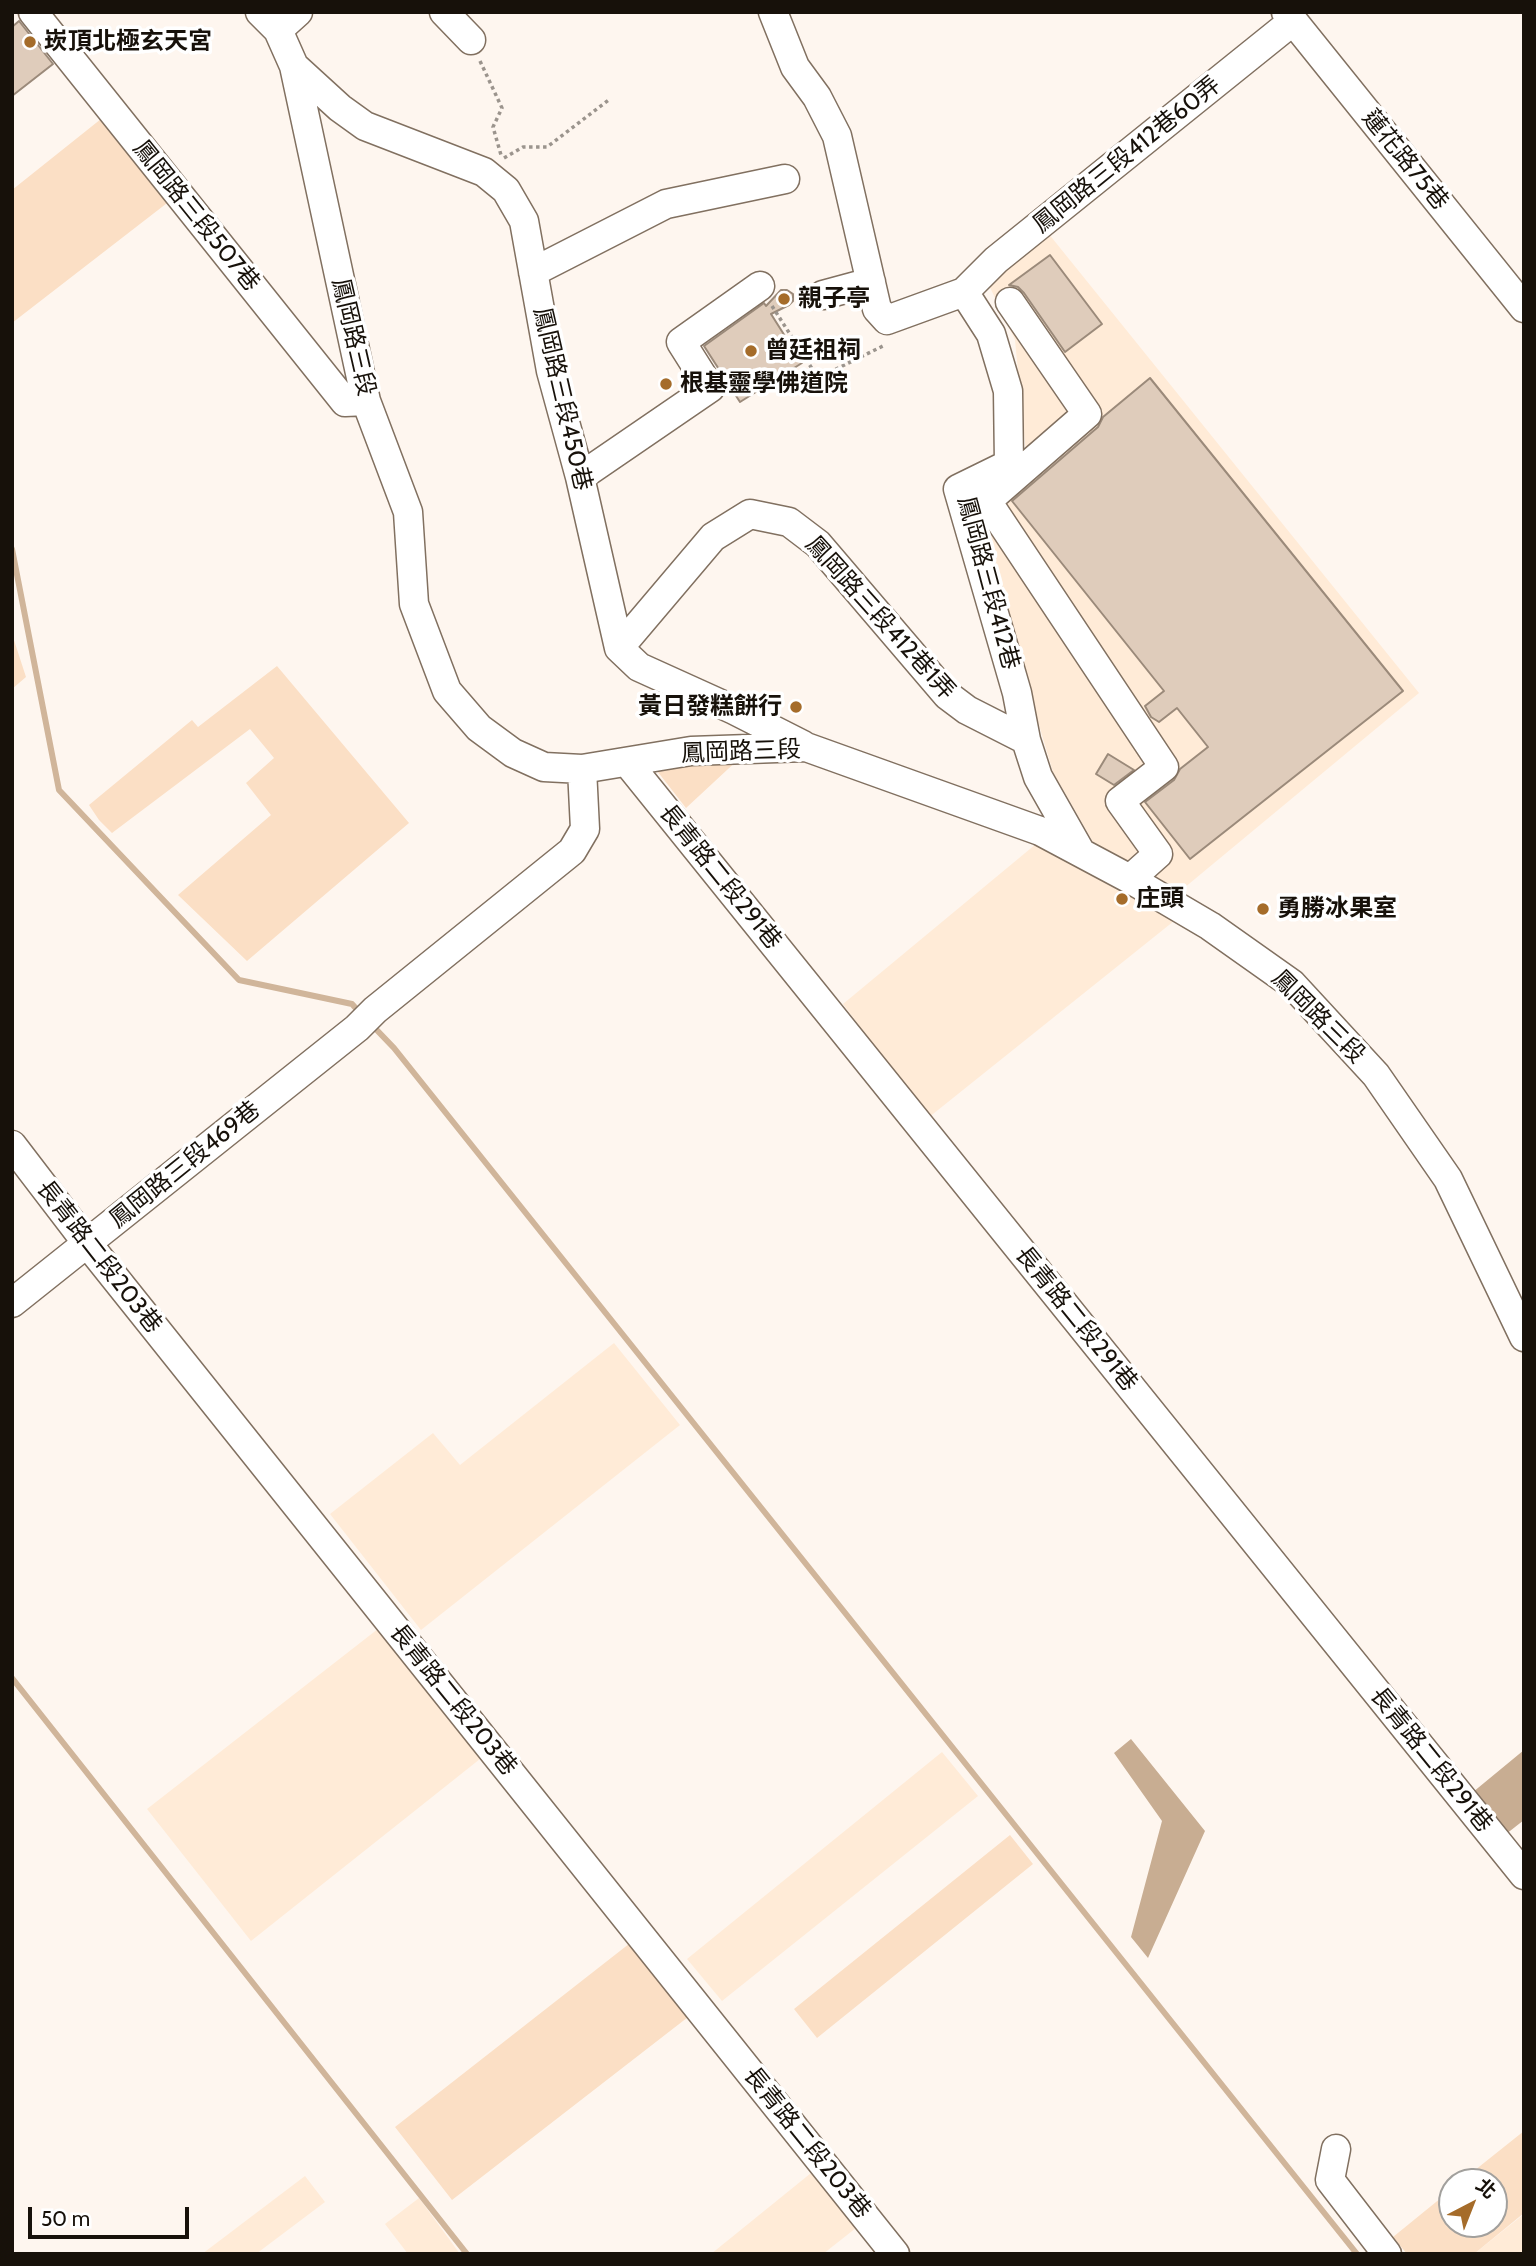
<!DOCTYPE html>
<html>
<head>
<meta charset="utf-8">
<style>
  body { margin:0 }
  #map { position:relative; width:1536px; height:2266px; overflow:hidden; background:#fef6ef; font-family:Cabin,"Noto Sans TC",sans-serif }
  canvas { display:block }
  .frame { position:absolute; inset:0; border:14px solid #17110a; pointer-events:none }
  .north { position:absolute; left:1438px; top:2168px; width:70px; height:70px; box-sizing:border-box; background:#fff; border:2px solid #a2a09d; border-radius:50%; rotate:42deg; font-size:19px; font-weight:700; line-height:28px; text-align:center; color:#17110a }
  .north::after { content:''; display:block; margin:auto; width:24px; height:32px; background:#a56c2a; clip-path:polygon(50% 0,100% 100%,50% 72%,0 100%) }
  .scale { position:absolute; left:28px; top:2207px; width:161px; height:32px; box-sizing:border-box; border:4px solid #17110a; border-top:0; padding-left:9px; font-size:21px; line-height:24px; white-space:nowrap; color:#17110a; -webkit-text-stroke:5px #fff; paint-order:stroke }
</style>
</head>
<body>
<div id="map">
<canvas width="1536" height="2266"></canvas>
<div class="frame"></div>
<div class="north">北</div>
<div class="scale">50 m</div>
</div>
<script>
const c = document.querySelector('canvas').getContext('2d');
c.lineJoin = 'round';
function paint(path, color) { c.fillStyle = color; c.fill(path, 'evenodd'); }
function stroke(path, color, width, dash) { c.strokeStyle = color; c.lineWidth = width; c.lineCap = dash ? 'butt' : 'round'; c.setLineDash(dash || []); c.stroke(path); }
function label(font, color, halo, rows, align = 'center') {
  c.font = font + ' Cabin,"Noto Sans TC",sans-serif'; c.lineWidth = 7; c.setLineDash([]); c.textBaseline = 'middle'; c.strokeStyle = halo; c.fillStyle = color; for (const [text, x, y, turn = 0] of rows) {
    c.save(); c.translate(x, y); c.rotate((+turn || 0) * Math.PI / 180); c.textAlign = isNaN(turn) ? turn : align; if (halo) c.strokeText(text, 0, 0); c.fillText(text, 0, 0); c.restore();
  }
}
const built = new Path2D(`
  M1044,228L1419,693L1178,893L1097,849L1053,772L973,503L1026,453L1015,340L987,281Z
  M1042,839L1179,917L928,1118L843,1004Z
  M614,1343L680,1425L421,1630L330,1514L433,1433L460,1465Z
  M383,1625L485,1755L251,1941L147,1809Z
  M942,1752L978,1796L722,2001L687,1959Z
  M816,2169L861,2224L823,2254H711Z
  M305,2176L325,2202L256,2254H202Z
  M419,2198L460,2254H408L385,2224Z
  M1524,2214V2254H1474Z`);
const green = new Path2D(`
  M106,115L171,200L12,323V190Z
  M12,634L26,677L12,689Z
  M277,666L409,823L247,961L178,895L271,815L246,783L274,758L250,729L112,833L99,820L89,805L192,720L198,727Z
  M741,757L686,808L654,767Z
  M1010,1835L1033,1864L817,2038L794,2009Z
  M634,1940L692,2014L452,2200L395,2127Z
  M1524,2131V2213L1474,2254H1407L1393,2237L1452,2189V2224H1494V2182H1460Z`);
const forest = new Path2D(`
  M1131,1739L1205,1831L1148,1958L1131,1937L1162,1821L1114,1753Z
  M1524,1750V1820L1501,1838L1467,1797Z`);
const stream = new Path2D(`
  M12,549L59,790L239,980L352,1004L361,1014
  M371,1024L394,1048L1357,2254
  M12,1678L467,2254`);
const building = new Path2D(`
  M19,21L53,64L12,96V27Z
  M1050,255L1102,324L1065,352L1024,293L1018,287L1009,285Z
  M781,290H787L793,294V301L789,305L771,314L802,363L740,402L704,346L764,303L766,306Z
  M1150,378L1403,691L1190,859L1145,802L1174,780L1180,769L1208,747L1177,708L1159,722L1151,717L1145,706L1164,691L1012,501L1098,427L1103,417Z
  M1108,754L1134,770L1114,785L1096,774Z`);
const path = new Path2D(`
  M480,61L502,108L493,127L501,155
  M504,158L523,147H547L610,99
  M772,306L818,378L885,345`);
const minor = new Path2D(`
  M33,12L345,402L366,401
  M260,12L278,30L294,66L366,401L408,512L414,604L447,691L479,728L513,753L544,767L582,769L691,751L806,747L1040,831L1130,879L1210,926L1292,984L1376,1075L1448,1179L1524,1337
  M444,12L471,40
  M773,12L795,67L817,97L837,136L877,309L887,320L964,292L991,334L1008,391L1009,464L958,489L1017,693L1026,740L1038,777L1080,851
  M1286,12L1524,308
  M278,30L298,12
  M294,66L340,108L365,126L484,172L506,190L524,221L551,371L580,477L619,648L639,667L734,710L803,745
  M533,272L666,204L785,179
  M964,292L996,260L1293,21
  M823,295L871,282
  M1010,302L1087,414L987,501L1164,767L1120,801L1158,854L1130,879
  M580,477L710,388L681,342L760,286
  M619,648L713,537L750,514L789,522L818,544L947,695L967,710L1026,740
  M627,762L1524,1875
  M12,1145L87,1243L895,2254
  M12,1303L357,1028L375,1010L572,851L585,829L582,769
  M1336,2149L1330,2180L1387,2254`);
const markers = [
  [30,42,7,"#a56c2a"],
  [784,299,7,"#a56c2a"],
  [751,351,7,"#a56c2a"],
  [666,384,7,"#a56c2a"],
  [796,707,7,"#a56c2a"],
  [1122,899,7,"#a56c2a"],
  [1263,909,7,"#a56c2a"]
];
const poiNames = [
  ["崁頂北極玄天宮",44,42],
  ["親子亭",798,299],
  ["曾廷祖祠",765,351],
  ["根基靈學佛道院",680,384],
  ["黃日發糕餅行",782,707,"right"],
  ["庄頭",1136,899],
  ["勇勝冰果室",1277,909]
];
const streetNames = [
  ["鳳岡路三段412巷60弄",1127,155,-39],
  ["蓮花路75巷",1405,160,51],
  ["鳳岡路三段507巷",196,216,51],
  ["鳳岡路三段",353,337,77],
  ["鳳岡路三段450巷",562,399,77],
  ["鳳岡路三段412巷",988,583,75],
  ["鳳岡路三段412巷1弄",880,618,48],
  ["鳳岡路三段",741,752,-2],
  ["長青路二段291巷",720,877,51],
  ["鳳岡路三段",1318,1017,45],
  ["鳳岡路三段469巷",185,1165,-39],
  ["長青路二段203巷",99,1257,52],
  ["長青路二段291巷",1076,1319,51],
  ["長青路二段203巷",453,1700,51],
  ["長青路二段291巷",1431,1760,51],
  ["長青路二段203巷",807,2143,51]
];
paint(built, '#ffebd7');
paint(green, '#fbdfc5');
paint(forest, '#c8ad92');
stroke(stream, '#d0b59a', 6);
paint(building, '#dfccbb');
stroke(building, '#9b8a7a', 2);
stroke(minor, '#817060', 31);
stroke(path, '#9b948d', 3.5, [3.5, 3.5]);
stroke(minor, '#fff', 28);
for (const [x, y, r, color] of markers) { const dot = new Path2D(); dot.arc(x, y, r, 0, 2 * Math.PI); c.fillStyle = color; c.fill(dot); stroke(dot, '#fff', 2.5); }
label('bold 24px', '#17110a', '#fff', poiNames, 'left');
label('24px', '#17110a', '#fff', streetNames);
</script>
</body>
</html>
